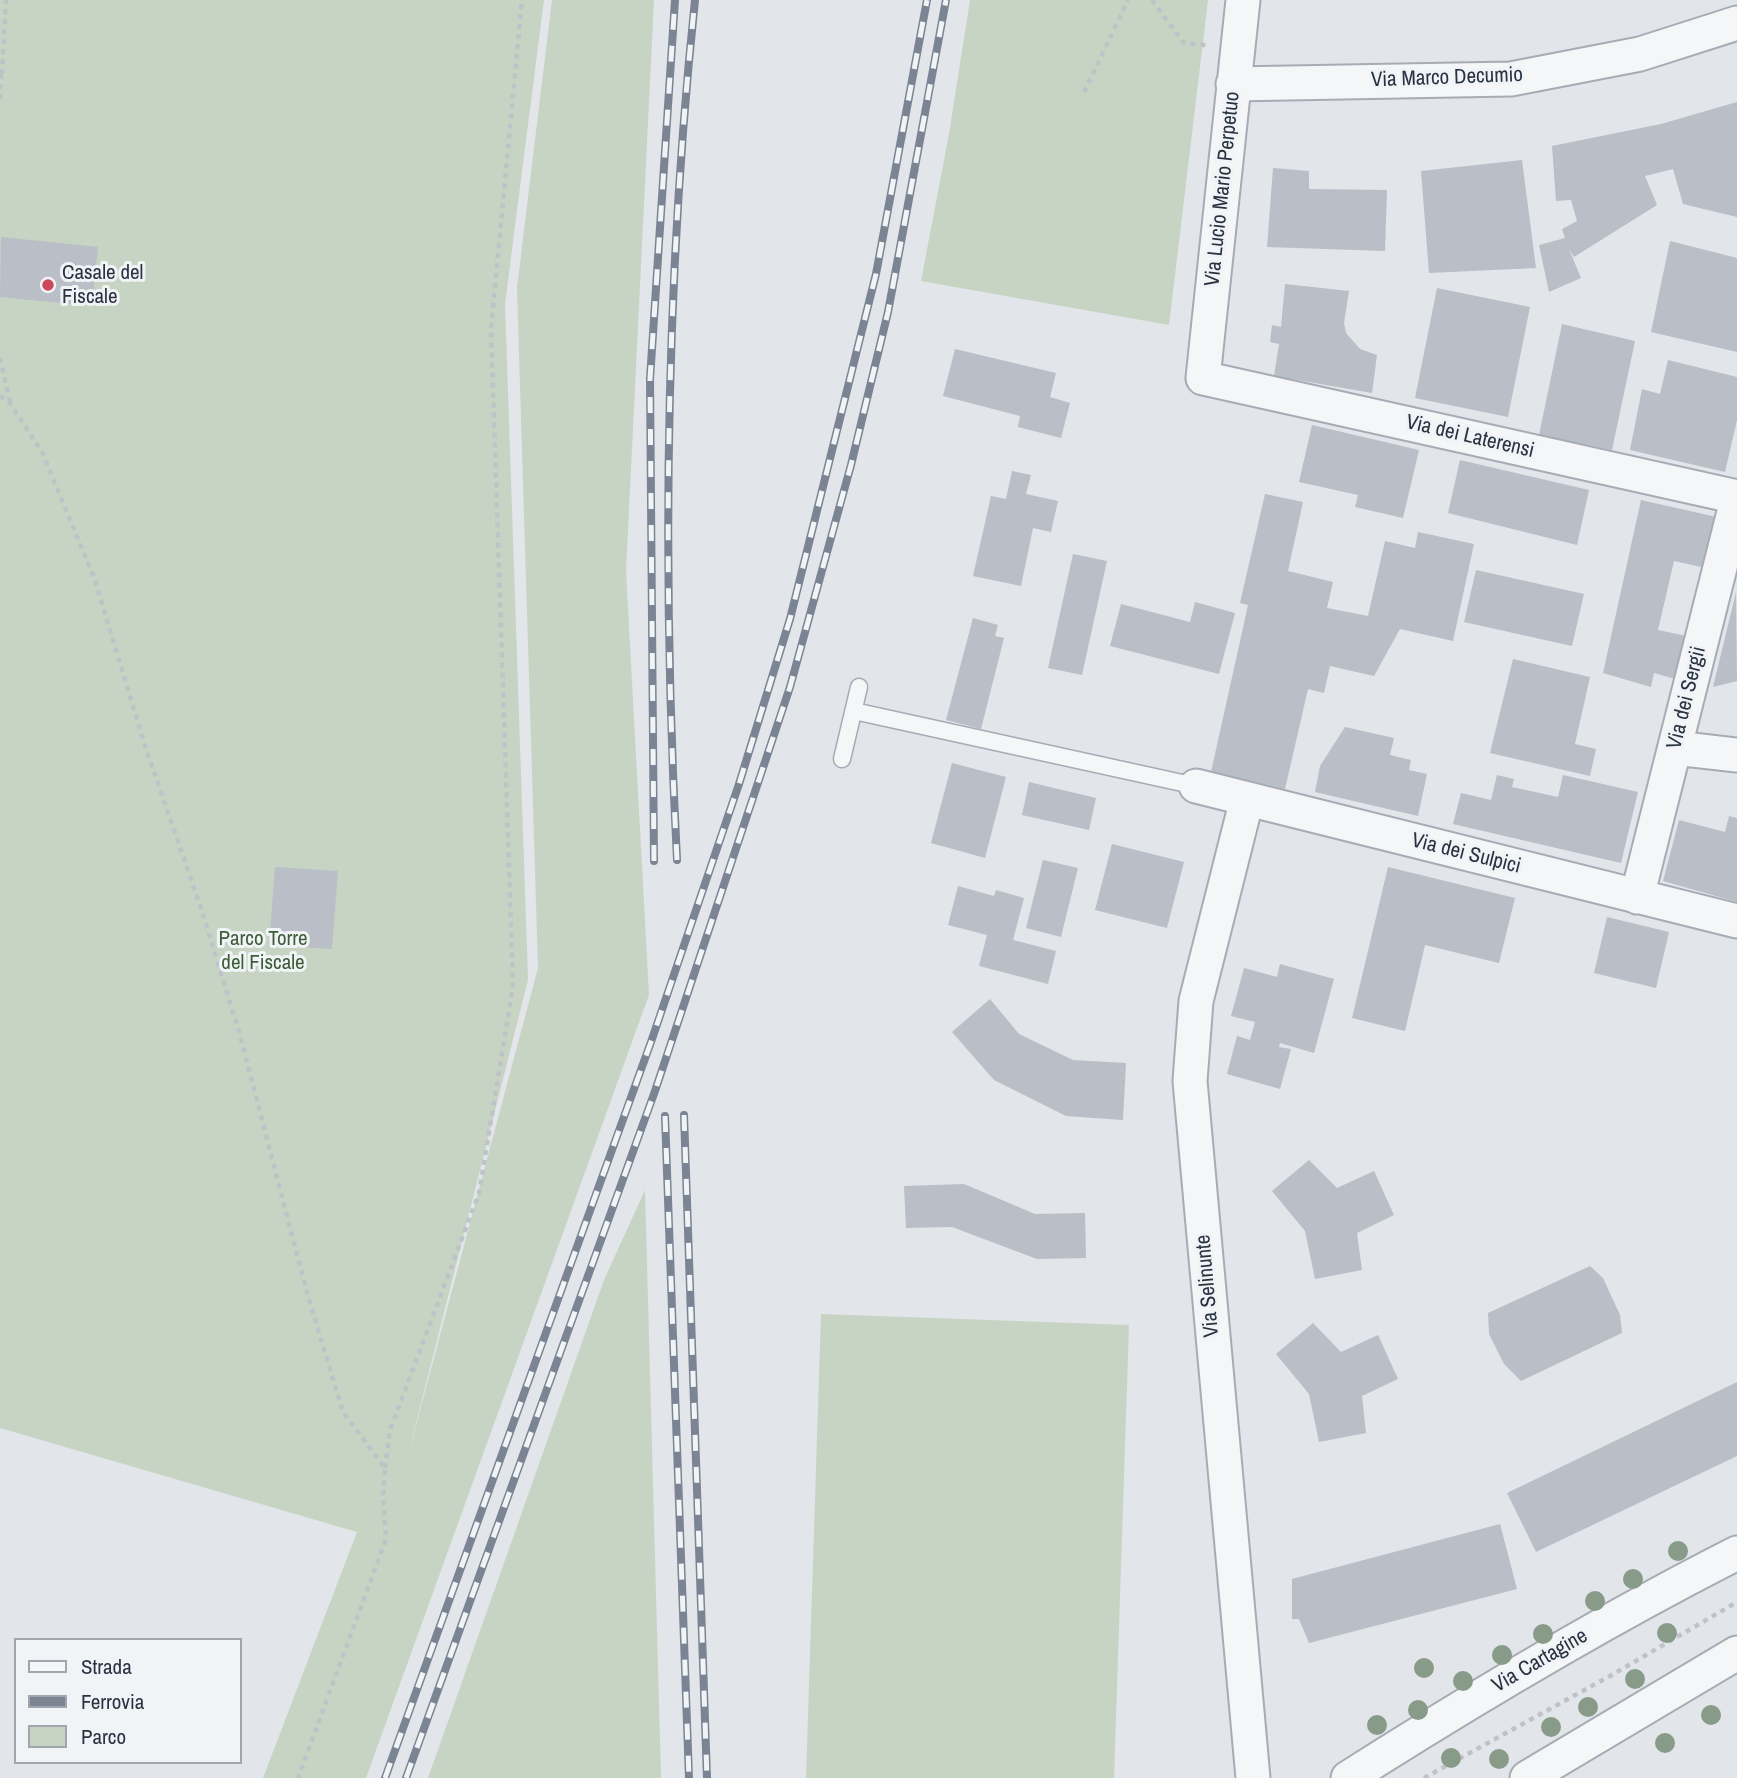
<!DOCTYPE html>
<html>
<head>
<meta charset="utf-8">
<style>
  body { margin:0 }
  #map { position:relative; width:1737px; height:1778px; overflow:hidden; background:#e2e5ea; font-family:"Archivo Narrow",sans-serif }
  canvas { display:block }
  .legend { position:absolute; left:14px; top:1638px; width:228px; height:126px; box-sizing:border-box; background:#f1f4f7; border:2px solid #a1a6ae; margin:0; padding:9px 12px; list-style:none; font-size:21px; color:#2a3241 }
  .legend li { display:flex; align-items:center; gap:14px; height:35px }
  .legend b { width:35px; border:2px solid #a1a6ae }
</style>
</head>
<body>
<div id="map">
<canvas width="1737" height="1778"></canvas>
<ul class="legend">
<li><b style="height:9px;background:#f4f6f8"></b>Strada</li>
<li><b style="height:9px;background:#7b8493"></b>Ferrovia</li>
<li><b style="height:19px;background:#c7d4c3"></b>Parco</li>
</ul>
</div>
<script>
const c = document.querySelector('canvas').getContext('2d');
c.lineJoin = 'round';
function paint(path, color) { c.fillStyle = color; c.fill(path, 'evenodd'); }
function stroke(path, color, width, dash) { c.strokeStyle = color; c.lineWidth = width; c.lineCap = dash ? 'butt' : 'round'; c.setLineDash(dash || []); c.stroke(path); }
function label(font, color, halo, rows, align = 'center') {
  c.font = font + ' "Archivo Narrow",sans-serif'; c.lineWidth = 6; c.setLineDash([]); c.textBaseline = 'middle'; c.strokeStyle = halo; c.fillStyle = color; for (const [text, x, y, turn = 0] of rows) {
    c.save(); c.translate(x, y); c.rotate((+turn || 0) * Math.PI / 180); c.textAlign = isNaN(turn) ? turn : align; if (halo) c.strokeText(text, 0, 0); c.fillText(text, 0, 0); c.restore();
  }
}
const green = new Path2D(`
  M0,0H544L505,304L528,980L407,1459L538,968L517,288L552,0H654L626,571L649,995L366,1778H263L357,1532L0,1428Z
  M970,0H1208L1169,325L921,281L949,134Z
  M645,1190L661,1778H428L604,1280Z
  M821,1314L1129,1325L1114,1778H806Z`);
const building = new Path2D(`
  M1737,102V217L1683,204L1673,169L1645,176L1657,205L1574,257L1569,249L1581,278L1549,292L1539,245L1565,238L1562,229L1577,221L1571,200L1556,201L1552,146L1661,124Z
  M1522,160L1536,268L1429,273L1421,171Z
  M1273,168L1309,171V189L1387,190L1385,251L1267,247Z
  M1,237L98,247L92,306L0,297Z
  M1670,241L1737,258V352L1651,332Z
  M1285,284L1349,291L1344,323L1346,333L1360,349L1377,355L1372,393L1274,376L1279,344L1270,342L1272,325L1281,327Z
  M1437,288L1530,307L1508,417L1415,398Z
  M1562,324L1635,341L1612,450L1539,435Z
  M955,349L1056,373L1050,397L1070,403L1061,438L1018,427L1020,416L943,396Z
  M1668,360L1737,377V420L1725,472L1630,450L1642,389L1660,394Z
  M1312,425L1419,450L1403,518L1355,507L1358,495L1299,482Z
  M1460,460L1589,490L1577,545L1448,513Z
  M1012,471L1031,475L1026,494L1058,501L1051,532L1033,528L1021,586L973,576L991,496L1006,499Z
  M1265,494L1303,502L1288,571L1333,582L1327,608L1368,616L1385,541L1415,548L1418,532L1474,544L1453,641L1400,629L1374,676L1330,666L1324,693L1308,689L1285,789L1211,772L1248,605L1240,603Z
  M1641,500L1721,518L1710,569L1674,561L1658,630L1691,637L1682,681L1654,673L1651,687L1603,673Z
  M1073,554L1107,561L1082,675L1048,668Z
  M1476,570L1584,594L1572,646L1464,622Z
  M1736,592L1737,681L1713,687Z
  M1195,602L1235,613L1219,674L1110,646L1121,604L1190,622Z
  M973,618L998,625L995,636L1004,638L981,729L946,720Z
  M1513,659L1590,677L1575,744L1596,749L1590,776L1490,753Z
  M1345,727L1394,738L1390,755L1411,760L1409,770L1427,774L1418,816L1315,792L1320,766Z
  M952,763L1006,777L985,858L931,843Z
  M1497,775L1514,779L1512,787L1558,797L1563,775L1638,792L1621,863L1453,824L1461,793L1491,800Z
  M1029,782L1096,798L1089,830L1022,815Z
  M1729,816L1737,818V902L1663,881L1679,820L1725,832Z
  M1112,844L1184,862L1167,928L1095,910Z
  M1043,860L1078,868L1061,937L1026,928Z
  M275,867L338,871L332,949L269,945Z
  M1388,867L1515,898L1499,963L1425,945L1405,1031L1352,1018Z
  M958,886L994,896L996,890L1024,898L1013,940L1056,951L1048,984L979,966L987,935L948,925Z
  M1607,917L1669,932L1656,988L1594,973Z
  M1280,964L1334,979L1314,1053L1280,1043L1279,1047L1291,1049L1280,1089L1227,1074L1237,1036L1250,1040L1255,1022L1231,1016L1244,968L1277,977Z
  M990,999L1019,1034L1073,1060L1126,1063L1123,1120L1066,1116L994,1080L952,1032Z
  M1309,1160L1337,1188L1374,1171L1394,1215L1357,1233L1362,1270L1315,1279L1305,1231L1272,1191Z
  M964,1184L1035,1214L1085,1213L1086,1258L1037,1259L952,1227L906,1228L904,1186Z
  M1590,1266L1603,1278L1620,1315L1622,1333L1521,1381L1504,1364L1489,1334L1488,1313Z
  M1313,1323L1341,1352L1378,1335L1398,1379L1362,1396L1366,1433L1319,1442L1309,1394L1276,1354Z
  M1737,1382V1456L1536,1552L1507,1493Z
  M1500,1524L1517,1589L1309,1643L1299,1619H1292V1579Z`);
const path = new Path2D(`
  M1152,0L1184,43L1206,45
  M2,74L6,0
  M1084,92L1128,0
  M0,99L1,74
  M0,358L10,402
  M0,396L10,403L42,452L95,580L144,743L202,911L240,1035L307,1293L343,1412L385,1468L383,1496L386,1539L298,1778
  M385,1468L390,1430L479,1193L513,987L491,329L522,0
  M1424,1778L1610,1676L1737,1602`);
const service = new Path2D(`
  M854,711L1196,786
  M842,759L859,687`);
const minor = new Path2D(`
  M1243,0L1203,378L1737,497
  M1233,84L1511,79L1640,54L1737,23
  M1675,748L1737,755
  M1196,786L1737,921
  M1247,799L1196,1001L1190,1081L1253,1778
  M1637,897L1737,500
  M1348,1778C1474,1698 1603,1621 1737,1553
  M1527,1778L1737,1653`);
const rail = new Path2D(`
  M677,860C662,574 665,285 695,0
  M654,861L650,379L675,0
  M684,1115L707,1778
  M665,1116L689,1778
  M385,1778L651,1042L739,784L790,619L876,274L927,0
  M406,1778L655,1091L790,687L851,465L888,312L946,0`);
const trees = [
  [1678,1551],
  [1633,1579],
  [1595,1601],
  [1667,1633],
  [1543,1634],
  [1502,1655],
  [1424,1668],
  [1635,1679],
  [1463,1681],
  [1588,1707],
  [1418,1710],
  [1711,1715],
  [1377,1725],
  [1551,1727],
  [1665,1743],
  [1451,1758],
  [1499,1759]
];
const markers = [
  [48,285,7,"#cc495b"]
];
const streetNames = [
  ["Via Marco Decumio",1447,78,-2],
  ["Via Lucio Mario Perpetuo",1223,189,-84],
  ["Via dei Laterensi",1470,437,13],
  ["Via dei Sergii",1687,698,-76],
  ["Via dei Sulpici",1466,854,14],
  ["Via Selinunte",1208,1286,-95],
  ["Via Cartagine",1540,1661,-30]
];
const poiNames = [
  ["Casale del",62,273],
  ["Fiscale",62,297]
];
const parkNames = [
  ["Parco Torre",263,939],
  ["del Fiscale",263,963]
];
paint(green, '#c7d4c3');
paint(building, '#b9bec7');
stroke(service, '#a7acb4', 19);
stroke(minor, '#a7acb4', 37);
stroke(path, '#bfc3c8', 4.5, [5, 5]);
stroke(service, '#f4f6f8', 16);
stroke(minor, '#f4f6f8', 33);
stroke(rail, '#7b8493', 8);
stroke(rail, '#f1f4f7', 5, [16]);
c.fillStyle = '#889a88';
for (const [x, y] of trees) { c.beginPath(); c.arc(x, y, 10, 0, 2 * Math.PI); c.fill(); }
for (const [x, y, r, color] of markers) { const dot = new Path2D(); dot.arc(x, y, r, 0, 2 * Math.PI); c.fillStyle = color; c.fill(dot); stroke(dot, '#f1f4f7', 2.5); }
label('21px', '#2a3241', '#f1f4f7', streetNames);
label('21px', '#2a3241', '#f1f4f7', poiNames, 'left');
label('21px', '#3e5d37', '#f1f4f7', parkNames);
</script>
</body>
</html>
